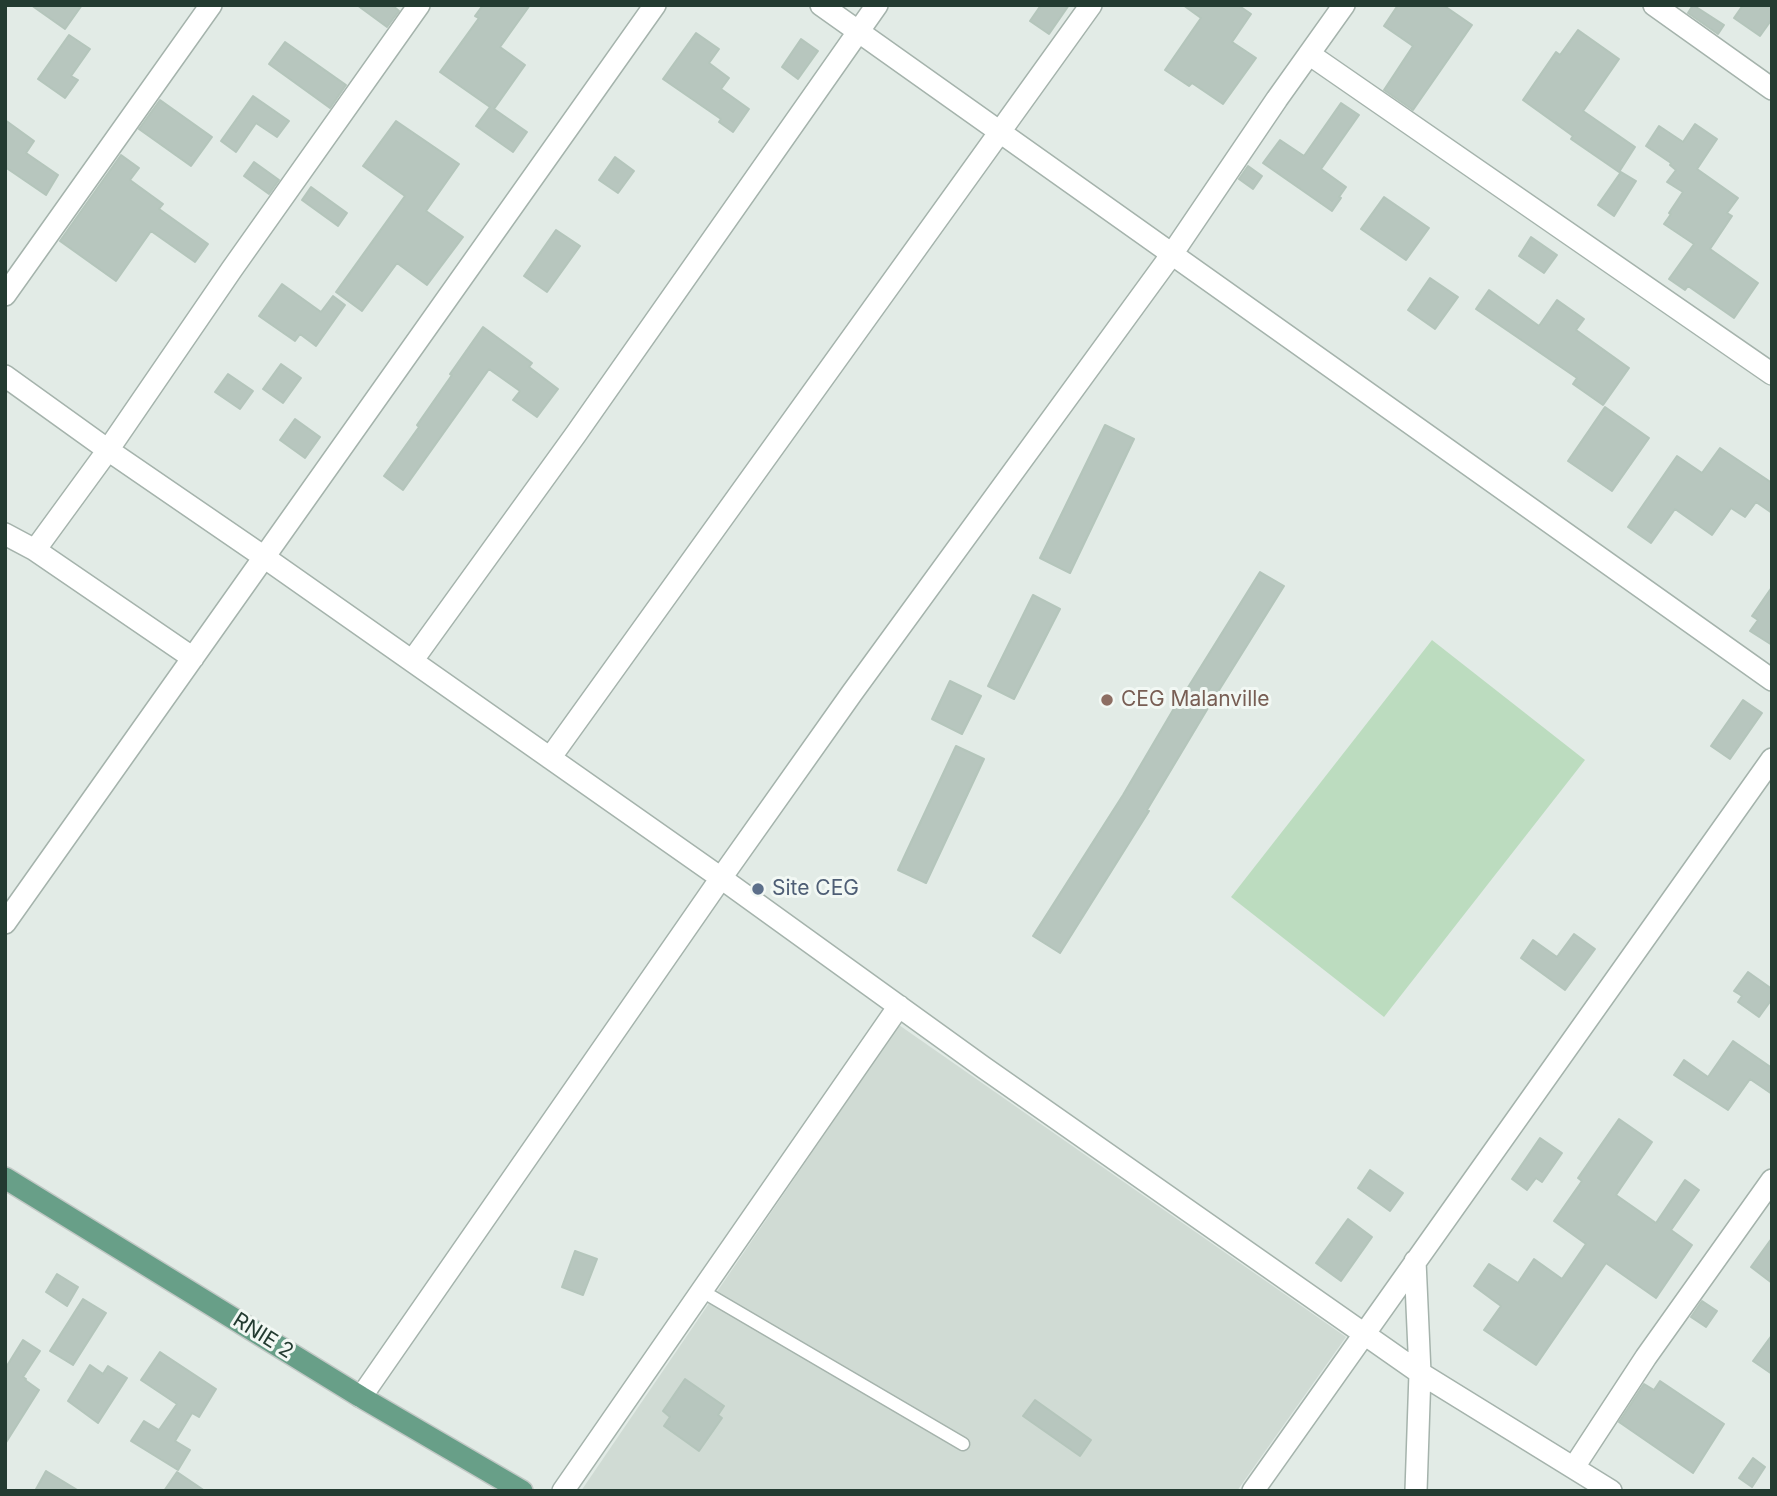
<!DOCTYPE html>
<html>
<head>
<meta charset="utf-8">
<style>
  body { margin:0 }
  #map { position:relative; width:1777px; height:1496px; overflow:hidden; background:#e2ebe6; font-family:Inter,sans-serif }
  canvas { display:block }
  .frame { position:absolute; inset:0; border:7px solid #233b31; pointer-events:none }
</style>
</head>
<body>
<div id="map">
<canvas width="1777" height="1496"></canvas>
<div class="frame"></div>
</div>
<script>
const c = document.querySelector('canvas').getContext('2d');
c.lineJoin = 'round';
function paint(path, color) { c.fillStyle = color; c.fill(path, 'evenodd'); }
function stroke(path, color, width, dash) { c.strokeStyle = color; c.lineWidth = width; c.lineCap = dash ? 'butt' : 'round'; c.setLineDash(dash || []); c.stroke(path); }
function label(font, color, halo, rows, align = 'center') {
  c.font = font + ' Inter,sans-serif'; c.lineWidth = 6; c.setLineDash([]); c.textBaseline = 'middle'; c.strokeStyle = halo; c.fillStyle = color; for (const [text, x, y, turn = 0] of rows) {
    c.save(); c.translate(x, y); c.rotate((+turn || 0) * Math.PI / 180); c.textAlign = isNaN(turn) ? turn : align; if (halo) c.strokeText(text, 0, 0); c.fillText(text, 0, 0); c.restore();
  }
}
const built = new Path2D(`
  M899,1025L1346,1337L1237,1491H581Z`);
const green = new Path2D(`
  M1432,640L1585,760L1384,1017L1231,897Z`);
const building = new Path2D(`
  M31,5H82L65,29Z
  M357,5H392L399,11L387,27Z
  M483,5H530L500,47L525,65L494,109L527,132L513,152L476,126L490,107L440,72L479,18L475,16Z
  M1041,5H1069L1049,34L1030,21Z
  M1183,5H1238L1251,14L1232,42L1256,58L1223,104L1192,83L1189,86L1165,70L1201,18Z
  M1398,5H1443L1472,25L1413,110L1384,90L1413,46L1384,26Z
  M1693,5L1724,25L1718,34L1688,13Z
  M1743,5H1772V19L1760,36L1734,18Z
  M1578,30L1619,59L1583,111L1635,147L1619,172L1571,139L1573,136L1523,100L1556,52L1560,55Z
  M696,33L719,49L709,63L729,78L721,89L749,109L733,132L719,122L721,119L663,79Z
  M69,35L90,49L71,76L78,80L65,98L38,79Z
  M801,39L818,51L798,79L782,67Z
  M285,42L346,85L330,108L269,64Z
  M253,96L289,121L277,137L256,123L236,152L221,141Z
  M160,100L212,137L191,166L139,129Z
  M1341,103L1359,115L1321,169L1346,187L1339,197L1341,198L1332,211L1263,163L1280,140L1304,156Z
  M5,120L34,141L26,153L58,175L46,195L5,167Z
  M396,121L459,164L426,211L463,237L427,285L397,263L362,311L336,292L405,196L363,166Z
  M1695,124L1717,139L1697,169L1738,198L1727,213L1732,216L1710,249L1758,283L1734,318L1688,286L1685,290L1669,279L1694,244L1664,224L1671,214L1669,213L1683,192L1667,182L1676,170L1670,165L1671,163L1646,146L1659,126L1683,142Z
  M121,155L139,168L130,180L163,204L159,209L208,244L195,262L151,231L116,281L60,241Z
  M615,157L634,171L618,193L599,180Z
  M254,162L279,180L269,194L244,176Z
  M1248,166L1262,176L1253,189L1239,179Z
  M1621,172L1636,181L1614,216L1598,205Z
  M311,187L347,213L338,226L302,200Z
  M1384,197L1429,228L1406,260L1361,229Z
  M556,230L580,246L547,292L524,276Z
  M1531,237L1557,255L1544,273L1519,256Z
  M1430,278L1458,297L1435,329L1408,310Z
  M282,284L321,312L333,296L345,305L316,346L300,334L295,341L259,316Z
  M1489,290L1539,326L1557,300L1584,319L1576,330L1629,368L1603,405L1573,384L1577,378L1476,309Z
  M483,327L532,363L529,367L558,389L537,417L513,400L520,391L489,369L403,490L384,476L419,427L417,425L452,375L450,374Z
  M281,364L301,378L283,403L263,389Z
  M228,374L253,391L240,409L215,392Z
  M1605,407L1649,438L1612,491L1568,461Z
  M295,419L320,437L305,458L280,440Z
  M1105,425L1134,439L1070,573L1040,558Z
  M1720,448L1772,483V513L1756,502L1745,517L1731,508L1712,535L1675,509L1651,543L1628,527L1677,456L1702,473Z
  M1260,572L1284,586L1211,703L1147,810L1149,811L1060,953L1033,936L1123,795L1186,688L1187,689Z
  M1772,587V645L1750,631L1758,620L1752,616Z
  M1033,595L1060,609L1014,699L988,686Z
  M950,681L981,696L962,734L932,719Z
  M1743,700L1762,713L1730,759L1711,746Z
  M956,746L984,759L926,883L898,870Z
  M1574,934L1595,949L1565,990L1521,958L1533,940L1557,957Z
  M1748,972L1772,989V999L1759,1017L1738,1002L1742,996L1734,991Z
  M1733,1041L1772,1068V1094L1750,1079L1728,1110L1674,1075L1684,1060L1708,1077Z
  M1619,1119L1652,1142L1616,1195L1656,1223L1685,1180L1699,1190L1671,1230L1692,1245L1656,1298L1606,1263L1536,1365L1484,1330L1501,1306L1474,1286L1489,1264L1518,1283L1534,1259L1562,1279L1586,1244L1554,1221L1582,1181L1578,1178Z
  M1540,1138L1562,1153L1542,1182L1536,1178L1527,1190L1512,1179Z
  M1370,1170L1403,1193L1390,1211L1358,1188Z
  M1348,1219L1372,1237L1341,1281L1316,1263Z
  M1772,1238V1283L1751,1267Z
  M575,1251L597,1259L583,1295L562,1287Z
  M57,1274L78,1287L67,1306L46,1292Z
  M83,1299L106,1313L73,1365L50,1351Z
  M1702,1301L1717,1311L1706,1327L1691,1317Z
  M1772,1335V1374L1753,1361Z
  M23,1340L40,1351L23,1377L26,1379L25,1380L39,1390L5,1444V1369Z
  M160,1352L216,1389L199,1417L192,1413L175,1441L190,1450L178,1470L131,1441L144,1421L159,1430L177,1404L141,1380Z
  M90,1365L103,1374L108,1366L127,1378L98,1423L68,1401Z
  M685,1379L724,1406L718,1415L722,1418L699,1451L664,1426L670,1417L663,1411Z
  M1660,1381L1724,1424L1693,1473L1619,1422L1644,1384L1654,1390Z
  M1035,1400L1091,1440L1080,1456L1023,1416Z
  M1753,1458L1765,1467L1752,1487L1739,1478Z
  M46,1471L79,1491H35Z
  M177,1472L205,1491H164Z`);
const service = new Path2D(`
  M702,1291L963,1444`);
const minor = new Path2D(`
  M821,5L1772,680
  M1654,5L1772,89
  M1309,54L1772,374
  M5,295L211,5
  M5,376L108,450L264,557L721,878L983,1067L1420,1373L1611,1491
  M5,534L35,550L193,658
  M35,550L108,450L232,269L419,5
  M412,661L576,434L877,5
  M550,758L1091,5
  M5,923L655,5
  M1415,1261L1420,1373L1416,1491
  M361,1397L721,878L852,693L1172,254L1277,99L1344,5
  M1574,1467L1646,1357L1772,1180
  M563,1491L899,1006
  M1253,1491L1772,759`);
const primary = new Path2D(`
  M5,1178L361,1397L522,1491`);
const markers = [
  [1107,700,7,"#8d6e63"],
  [758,889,7,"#5c6f8a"]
];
const educationNames = [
  ["CEG Malanville",1121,700]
];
const serviceNames = [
  ["Site CEG",772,889]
];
const streetNames = [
  ["RNIE 2",263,1336,32]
];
paint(built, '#d0dbd4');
paint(green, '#bcdcbf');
paint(building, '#b7c6be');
stroke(building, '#b4c5bb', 2);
stroke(service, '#a5b3ac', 15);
stroke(minor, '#a5b3ac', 24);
stroke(primary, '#c1c8c5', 24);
stroke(service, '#fff', 12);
stroke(minor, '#fff', 21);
stroke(primary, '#689f88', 21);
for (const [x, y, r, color] of markers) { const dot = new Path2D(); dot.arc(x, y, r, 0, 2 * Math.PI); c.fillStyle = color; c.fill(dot); stroke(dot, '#f2f8f4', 2.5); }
label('21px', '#785e54', '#f2f8f4', educationNames, 'left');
label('21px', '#4e5e75', '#f2f8f4', serviceNames, 'left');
label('21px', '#233b31', '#f2f8f4', streetNames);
</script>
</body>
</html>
